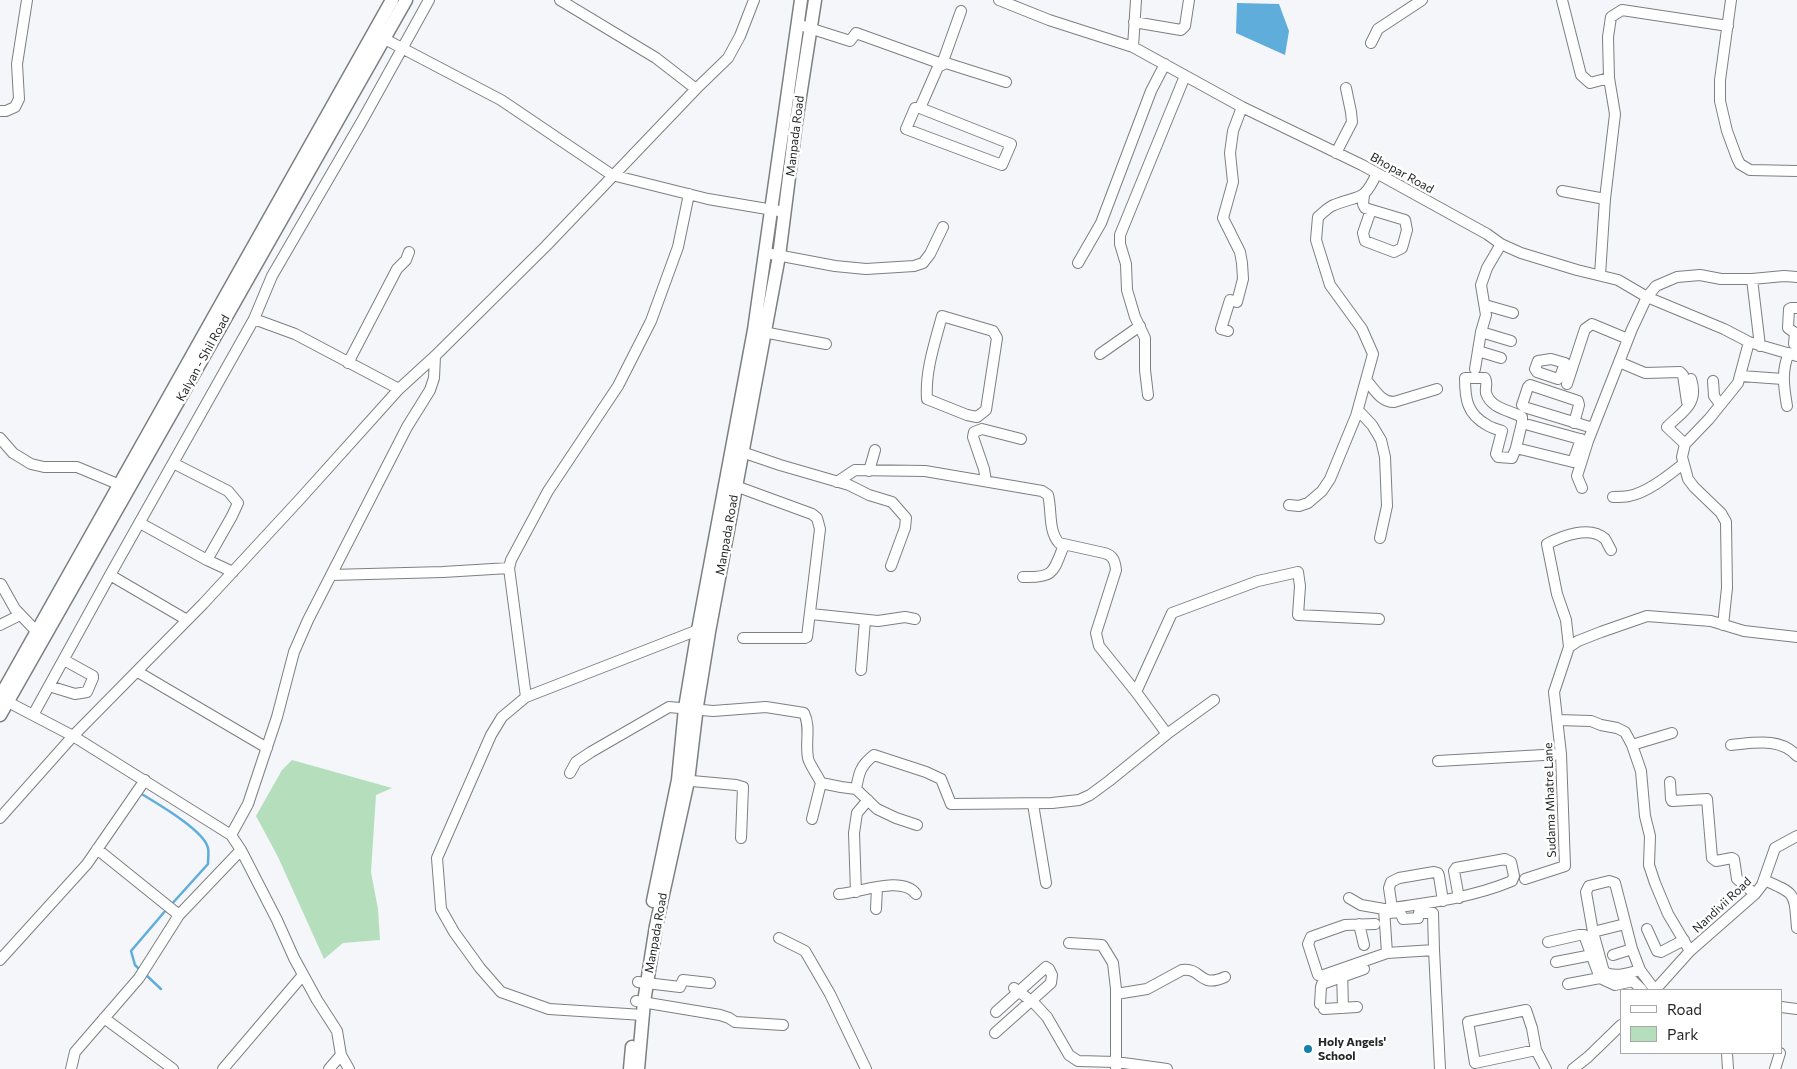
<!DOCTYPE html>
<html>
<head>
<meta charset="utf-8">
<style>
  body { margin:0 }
  #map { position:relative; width:1797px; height:1069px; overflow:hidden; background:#f4f6f9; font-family:Commissioner,sans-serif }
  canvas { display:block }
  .legend { position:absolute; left:1620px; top:989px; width:162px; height:65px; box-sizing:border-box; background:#fff; border:1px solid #a8a8a9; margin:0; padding:6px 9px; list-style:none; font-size:15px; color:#252627 }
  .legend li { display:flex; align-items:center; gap:10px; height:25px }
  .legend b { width:25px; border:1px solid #a8a8a9 }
</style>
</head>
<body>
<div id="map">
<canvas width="1797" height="1069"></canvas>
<ul class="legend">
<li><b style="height:6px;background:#fff"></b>Road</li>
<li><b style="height:14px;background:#b5dfbc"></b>Park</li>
</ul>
</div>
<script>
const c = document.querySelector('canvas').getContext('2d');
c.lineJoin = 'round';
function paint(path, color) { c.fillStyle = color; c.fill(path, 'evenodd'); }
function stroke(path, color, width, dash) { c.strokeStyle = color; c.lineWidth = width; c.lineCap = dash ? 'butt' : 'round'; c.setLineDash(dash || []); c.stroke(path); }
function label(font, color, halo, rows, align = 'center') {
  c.font = font + ' Commissioner,sans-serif'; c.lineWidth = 5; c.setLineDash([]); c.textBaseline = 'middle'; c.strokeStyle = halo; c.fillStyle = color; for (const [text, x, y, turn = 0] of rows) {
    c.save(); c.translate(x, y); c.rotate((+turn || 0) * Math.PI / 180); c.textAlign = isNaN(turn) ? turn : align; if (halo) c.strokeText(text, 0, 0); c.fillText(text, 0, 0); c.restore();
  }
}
const green = new Path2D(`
  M292,760L392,788L376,795L371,872L378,909L380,940L343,943L324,959L278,857L256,816L282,770Z`);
const water = new Path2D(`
  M1237,3L1279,4L1289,31L1285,55L1236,33Z`);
const stream = new Path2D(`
  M140,793C156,803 204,830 208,848C209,853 208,859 208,864L170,906
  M141,971L135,965L131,951L166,910
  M145,974L161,989`);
const minor = new Path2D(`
  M560,0L656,58L696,89
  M999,0L1049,20L1133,47L1242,107L1362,165L1487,234L1501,244L1521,253L1577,270L1618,280L1647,297L1724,329L1749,342L1797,356
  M1562,0L1581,75L1590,83L1609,78L1608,37L1611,17L1622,10L1728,26
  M1731,0L1720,80V101L1727,131L1737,158L1740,164L1750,170L1797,171
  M1134,22L1181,30L1185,26L1189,0
  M803,26L850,41L856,33L942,64L961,11
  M379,36L501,100L612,175L708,199L785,212
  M1371,43L1378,29L1422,0
  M1133,47L1136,0
  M920,108L1011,144L1002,165L906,129L915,108H920L938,67L946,63L1006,82
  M0,111H6L15,107L19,99L17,64L27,0
  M1336,153L1352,122L1351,112L1346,88
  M1562,191L1605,199
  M1364,195L1363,204L1365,208L1405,220L1407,230L1402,248L1394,252L1365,241L1363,233L1371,210
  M766,253L835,266L866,269L914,266L923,263L930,254L943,227
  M1078,263L1101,223L1151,91L1165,64
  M1600,275L1605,199L1615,114L1609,78
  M1752,279L1760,346
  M1485,305L1513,313
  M1797,308H1791L1789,309L1788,328L1795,333L1794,344L1797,347
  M942,316L993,331L997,338L986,410L977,417L967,415L927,399C925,371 935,342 942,316Z
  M254,319L295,334L399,389
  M758,331L826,344
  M1228,331L1221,329L1230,300L1237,302L1243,279L1242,263L1240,252L1223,218L1233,182L1230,153L1233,131L1242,107
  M1481,332L1511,341
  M1478,351L1501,358
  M1100,354L1140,326
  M1551,359L1565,363L1560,377L1558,379L1537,372L1535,369L1538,361Z
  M1619,362L1645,373L1680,372L1683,375L1687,402
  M348,363L397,269L406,260L409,252
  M1475,369L1481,332L1486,315L1481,285L1487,268L1501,244
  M1741,376L1783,379
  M1367,381C1375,390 1381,402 1394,402L1437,389
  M1713,381L1714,396L1720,404
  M1567,384L1585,329L1592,324L1628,339
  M1148,395L1145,370V338L1135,317L1127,290L1126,264L1120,244V235L1185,76
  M1787,406C1784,388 1781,371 1789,353
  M1358,410L1372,425L1381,440L1385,457L1387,506L1380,538
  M1574,423L1579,405L1578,401L1530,385L1528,387L1522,405L1524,407L1593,428
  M1529,425L1587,441
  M0,438L13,453L31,464L44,467H77L120,485
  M1685,444L1667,427C1683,411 1699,404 1691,379
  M1516,448L1522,423V417C1510,410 1491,409 1486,393C1485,387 1488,383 1485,378H1465C1465,399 1467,414 1487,425C1491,428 1497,429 1502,431L1496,454L1498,457L1512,458L1516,448L1573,462L1581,439
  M736,450L780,465L849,485L869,495L892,502L906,518L905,528L891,566
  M173,463L228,491L238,503L232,516L207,560L233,572
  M869,471L875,450
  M986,481L984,469L973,437L974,432L982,429L1021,439
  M837,482L855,470L925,471L1042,491L1048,495C1052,510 1048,531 1059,543L1104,553C1113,555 1115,561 1116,570L1096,633L1099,646L1136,692L1167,734L1109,781L1090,795L1079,800L1052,803L951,804L941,779L926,772L874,755C860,766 859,773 856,789
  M730,484L812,514L817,518L820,529L807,637L805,638H743
  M1582,488L1577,476L1588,441L1632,329L1647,297L1656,286L1677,277L1700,275L1721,279H1752L1784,276L1797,277
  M1613,497C1618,497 1624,497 1629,496C1647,493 1669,475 1683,464
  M1289,505L1299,506L1308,503L1322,491L1330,479L1356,416L1373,354L1362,329L1330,285L1316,240L1318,217C1323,213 1328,207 1334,205C1361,194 1363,203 1377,173
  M140,523L207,560
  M509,568L511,560L548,491L618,386L651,321L678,247L689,194
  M331,575L443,572L509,568L526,697
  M1023,577C1055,578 1053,572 1064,545
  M1,584L15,609L37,632
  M811,614L878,621L905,617L915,619
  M187,620L110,575L254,319L272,276L362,121L429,0
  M0,625L20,615
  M1723,625L1727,588L1726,522L1721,513L1694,487L1688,479L1682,457L1685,444L1709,419L1738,383L1749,342
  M1569,647L1566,620L1557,594L1547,544C1562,536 1590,525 1605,539C1607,542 1609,547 1611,550
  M861,670L865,620
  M138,672L267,748
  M49,686L75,694L87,692L93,678V676L64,660
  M1136,692L1172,613L1258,581L1298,572L1300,586L1298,615L1379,619
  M4,697L8,702L73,736L231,835L241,850L277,920L294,958L317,1000L337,1031L341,1055L349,1069
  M33,715L110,575
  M1558,720L1591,721L1601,725L1617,728L1625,732L1632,745L1641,771L1645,816L1650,836L1649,865L1655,883L1668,914L1690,951
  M1167,734L1214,700
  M1632,745L1672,733
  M1731,745C1754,743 1780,737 1797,756
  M1438,761L1561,754
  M570,773L576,762L591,752L669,707L713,711L766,707L804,713C811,727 805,743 808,758C808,762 818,776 821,783L841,787L856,789L877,809L896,818L917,825
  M681,780L736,785L743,787L741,838
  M1670,782L1671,799L1672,801L1707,799L1712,858L1716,861L1732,858L1734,859L1737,879L1755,894
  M1033,804L1046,883
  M0,818L73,736L203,604L301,498L399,389L435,356L546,246L696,89L728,58L740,36L754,0
  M812,819L821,783
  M231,835L248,804L277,717L294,652L308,620L407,427L430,390L434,378L435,356
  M97,849L179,915
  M1525,879L1565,866L1561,754L1554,692L1569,647L1578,641L1601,632L1647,616L1711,621L1744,631L1797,637
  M1764,880C1797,894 1794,893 1797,928
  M856,892L854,833L857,813L868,800
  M839,894C859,893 902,875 916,894
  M1349,898L1361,905L1384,909
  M1392,908L1389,888L1391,882L1399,878L1434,872L1438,873L1439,876L1443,901
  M876,909L877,887
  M1389,913L1400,912L1403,919L1418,918L1419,913H1433L1434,950
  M1359,924L1364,945
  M1375,924L1345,925L1311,937L1308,944L1318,975L1321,976L1387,953
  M1647,929L1657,951L1661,952L1684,940
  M1593,932L1625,924
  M779,938L805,951L830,994L866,1069
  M1548,942L1579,935H1584L1600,978L1615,985L1633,981L1642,990
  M1613,955L1632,949
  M0,960L87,864L145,780
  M1556,962L1592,955
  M1342,970L1343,1008
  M1640,970L1632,949L1615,883L1609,881L1589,886L1586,892L1593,932L1604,972C1615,978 1629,973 1640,970L1655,990L1690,951L1755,894L1762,885L1775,848L1797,836
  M638,982L680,987L683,980L710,983
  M1568,984L1600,978
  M1014,988L1034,1003L1047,1017L1069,1055L1078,1061L1116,1062V989L1113,963L1102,945L1069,943
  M1116,994L1147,989L1182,970C1202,967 1199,989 1225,977
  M636,1001L720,1015L729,1018L735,1022L783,1025
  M1320,1004L1321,987L1322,984L1364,969
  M1781,1007L1797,1009
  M1324,1009L1357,1007
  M643,1015L549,1009L501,992L480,968L454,932L441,909L437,858L491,735L502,717L526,697L698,630L705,631
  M104,1018L173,1069
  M995,1033L1051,983L1052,975L1049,969L1046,967L996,1012
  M1536,1050L1475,1063L1468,1022L1526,1010L1532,1028L1536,1050L1546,1069
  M1727,1053L1728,1069
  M1116,1068V1062L1167,1069
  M71,1069L75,1052L139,978L179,915L241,850
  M223,1069L303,975
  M329,1069L341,1055
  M1440,1069L1434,950L1387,953L1384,909C1428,903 1471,898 1512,881L1514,876L1511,862L1505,859L1456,868L1454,871L1459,898
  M1573,1069L1588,1057L1621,1025
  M1775,1069L1780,1053`);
const major = new Path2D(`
  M0,697L392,0
  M0,715L406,0
  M653,901L678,780L685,708L698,630L754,330L801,0
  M630,1069L632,1047
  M638,1069L644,1002L656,926L688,781L697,706L709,632L779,256L796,122L815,0`);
const markers = [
  [1308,1049,5,"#1581a9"]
];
const streetNames = [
  ["Manpada Road",795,136,-83],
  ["Bhopar Road",1402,173,29],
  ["Kalyan - Shil Road",203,358,-61],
  ["Manpada Road",727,535,-80],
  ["Sudama Mhatre Lane",1550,800,-92],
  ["Nandivii Road",1722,905,-43],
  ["Manpada Road",656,933,-80]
];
const poiNames = [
  ["Holy Angels'",1318,1042],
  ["School",1318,1056]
];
paint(green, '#b5dfbc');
paint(water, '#5faddb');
stroke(stream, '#5faddb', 2.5);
stroke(minor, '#7d7f81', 12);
stroke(major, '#7d7f81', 15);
stroke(minor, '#fff', 10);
stroke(major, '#fff', 12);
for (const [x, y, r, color] of markers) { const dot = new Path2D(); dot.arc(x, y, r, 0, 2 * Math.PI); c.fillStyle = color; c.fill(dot); stroke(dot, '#fff', 2); }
label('12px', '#252627', '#fff', streetNames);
label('bold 12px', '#252627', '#fff', poiNames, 'left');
</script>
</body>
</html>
